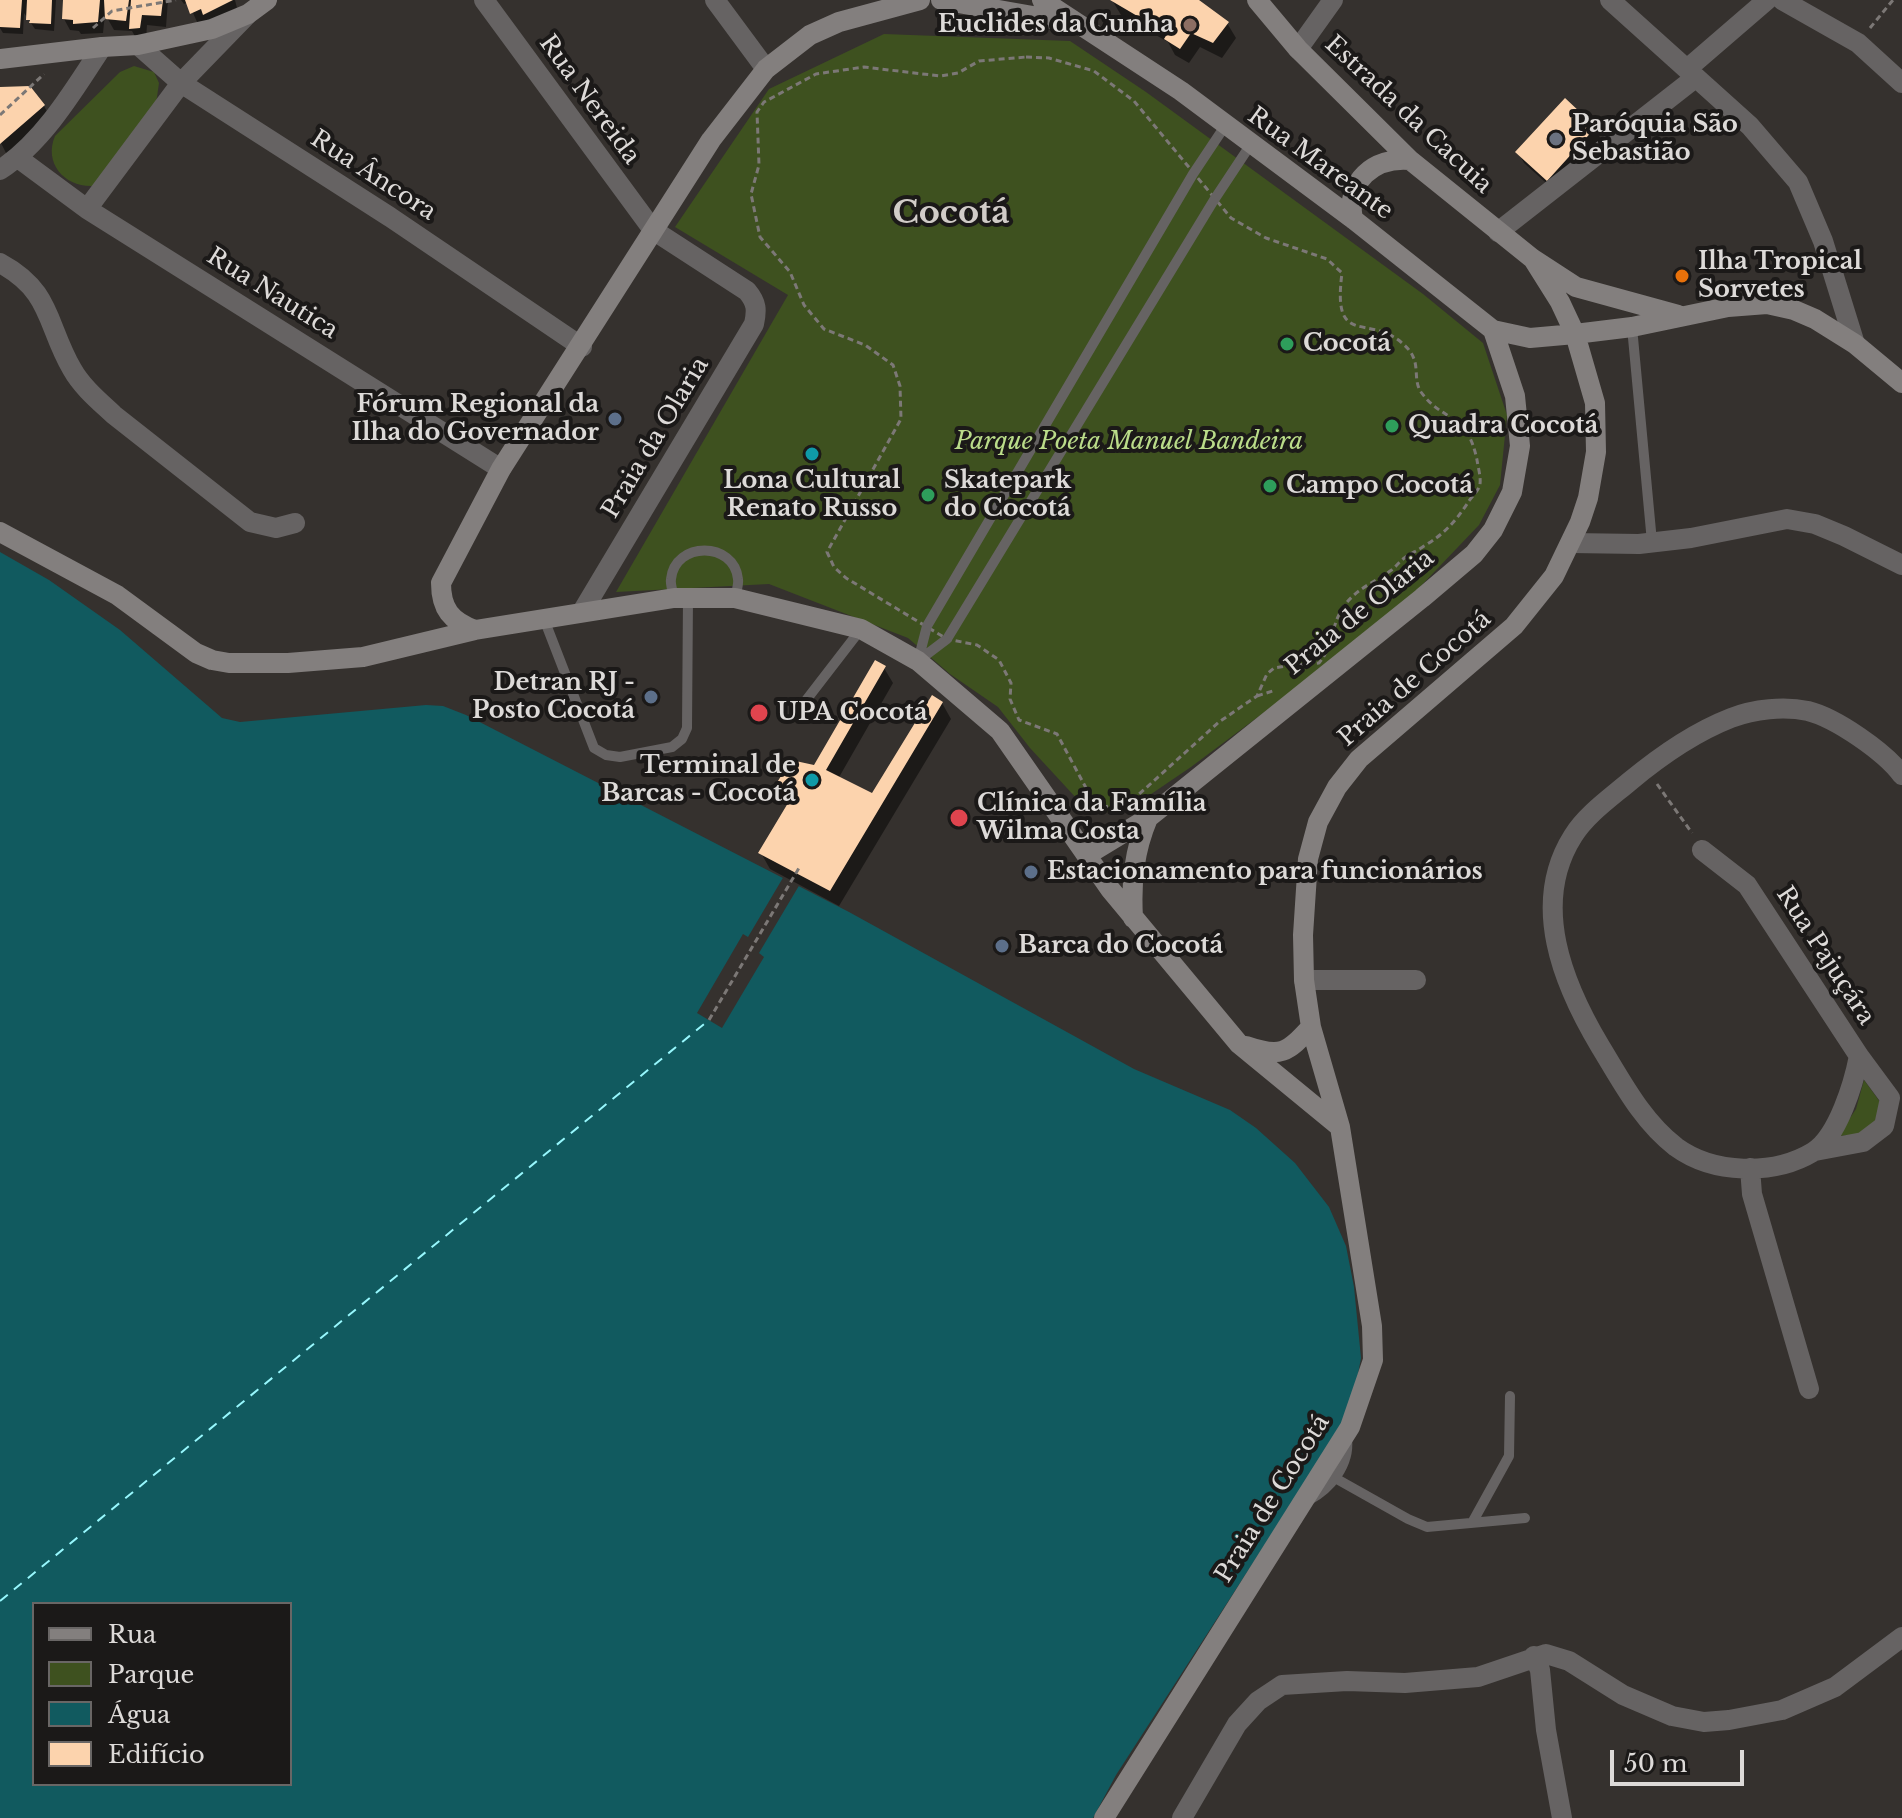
<!DOCTYPE html>
<html>
<head>
<meta charset="utf-8">
<style>
  body { margin:0 }
  #map { position:relative; width:1902px; height:1818px; overflow:hidden; background:#35312e; font-family:"Libre Baskerville",serif }
  canvas { display:block }
  .legend { position:absolute; left:32px; top:1602px; width:260px; height:184px; box-sizing:border-box; background:#1b1918; border:2px solid #696665; margin:0; padding:10px 14px; list-style:none; font-size:24px; color:#dddad8 }
  .legend li { display:flex; align-items:center; gap:16px; height:40px }
  .legend b { width:40px; border:2px solid #696665 }
  .scale { position:absolute; left:1610px; top:1750px; width:134px; height:36px; box-sizing:border-box; border:4px solid #dddad8; border-top:0; padding-left:10px; font-size:24px; line-height:28px; white-space:nowrap; color:#dddad8; -webkit-text-stroke:6px #1b1918; paint-order:stroke }
</style>
</head>
<body>
<div id="map">
<canvas width="1902" height="1818"></canvas>
<ul class="legend">
<li><b style="height:10px;background:#837f7e"></b>Rua</li>
<li><b style="height:22px;background:#3e511f"></b>Parque</li>
<li><b style="height:22px;background:#115a5f"></b>Água</li>
<li><b style="height:22px;background:#fcd3ad"></b>Edifício</li>
</ul>
<div class="scale">50 m</div>
</div>
<script>
const c = document.querySelector('canvas').getContext('2d');
c.lineJoin = 'round';
function paint(path, color) { c.fillStyle = color; c.fill(path, 'evenodd'); }
function stroke(path, color, width, dash) { c.strokeStyle = color; c.lineWidth = width; c.lineCap = dash ? 'butt' : 'round'; c.setLineDash(dash || []); c.stroke(path); }
function label(font, color, halo, rows, align = 'center') {
  c.font = font + ' "Libre Baskerville",serif'; c.lineWidth = 8; c.setLineDash([]); c.textBaseline = 'middle'; c.strokeStyle = halo; c.fillStyle = color; for (const [text, x, y, turn = 0] of rows) {
    c.save(); c.translate(x, y); c.rotate((+turn || 0) * Math.PI / 180); c.textAlign = isNaN(turn) ? turn : align; if (halo) c.strokeText(text, 0, 0); c.fillText(text, 0, 0); c.restore();
  }
}
const green = new Path2D(`
  M884,34L1070,41L1146,92L1423,294L1483,343L1507,415L1500,485L1479,525L1417,590L1326,666L1191,767L1135,805L1104,813L1078,800L1030,748L998,707L950,674L908,638L769,584L616,592L788,295L675,227L769,89Z
  M134,66L154,72L159,83L156,104L94,186C66,188 43,164 55,136L120,72Z
  M1864,1080L1880,1102L1877,1121L1857,1135L1838,1136L1856,1109Z`);
const water = new Path2D(`
  M0,552L49,580L120,630L222,718L240,722L426,705L443,706L466,715L849,912L1134,1069L1230,1110L1256,1128L1295,1163L1329,1207L1346,1246L1354,1287L1361,1358L1355,1390L1342,1425L1116,1775L1093,1818H0ZM34,1604H290V1784H34Z`);
const pier = new Path2D(`
  M784,876L800,884L759,953L764,957L722,1028L697,1013L743,934L748,937Z`);
const shadow = new Path2D(`
  M0,0H56L54,31L35,29L24,13L23,34L3,33L0,28Z
  M65,0H168L166,27L147,25L146,39L137,40L132,31L114,30L105,14L103,33L81,34L79,31L70,30L64,19Z
  M181,0H235L238,12L198,24L188,2L184,4Z
  M1112,0H1195L1227,23L1236,38L1222,58L1200,47L1189,63L1175,55L1168,42L1121,15Z
  M0,89L44,106L50,117L7,155L0,141Z
  M1594,128L1601,139L1554,190L1524,163L1518,152Z
  M884,668L893,683L838,779L872,795L942,703L951,719L839,906L770,869L761,853L789,805L784,804L776,789L815,767Z`);
const ferry = new Path2D(`
  M0,1601L709,1020`);
const building = new Path2D(`
  M0,0H22L20,28L0,27Z
  M27,0H52L51,24L29,23L30,20H26Z
  M63,0H100L98,22L73,24V20L62,19Z
  M104,0H129L126,21L105,19Z
  M131,0H163L161,16L142,15L140,28L129,29Z
  M185,0H233L203,15L201,9L190,14Z
  M1110,0H1199L1229,22L1213,43L1191,33L1180,49L1164,39L1170,29L1156,27Z
  M30,86L45,105L0,144V87Z
  M1565,98L1596,127L1547,181L1515,152Z
  M875,660L886,666L826,770L872,793L932,695L943,702L830,891L758,853L794,793L773,789L791,760L814,765Z`);
const path = new Path2D(`
  M93,28L112,11L176,0
  M1870,28L1893,0
  M1026,57L1049,58L1094,71L1134,101L1231,218L1266,238L1327,259L1342,273C1332,349 1368,313 1402,343C1424,361 1411,377 1421,392C1443,423 1467,411 1477,460C1478,467 1481,477 1480,484C1479,491 1470,498 1467,504C1455,522 1443,535 1424,546C1417,551 1409,554 1403,559C1398,563 1395,568 1390,571C1378,580 1365,585 1354,595C1328,618 1337,642 1319,663L1292,665L1274,668L1267,674L1257,696L1219,722L1137,796L1123,803L1105,807L1092,799L1057,734L1019,720L1010,699L1011,683L999,660L977,645L947,639L846,578L834,567L827,552L901,419L900,386L893,365L865,345L824,329L804,305L790,272L760,237L751,194L759,165L757,112L764,102L816,74L864,67L940,76L958,73L979,61Z
  M0,115L44,74
  M1257,696L1276,690
  M1657,784L1692,833
  M709,1020L799,868`);
const lane = new Path2D(`
  M1632,327L1652,542
  M674,598C673,592 670,584 671,579C675,541 734,541 738,579C739,584 736,593 735,598
  M544,619L594,748L606,755L620,757L672,747L682,739L687,728L688,598
  M918,661L927,626L1193,174L1225,126
  M918,661L947,639L1214,200L1251,144
  M797,712L861,629
  M1335,1478L1408,1519L1427,1527L1525,1518
  M1309,1500C1330,1489 1350,1465 1347,1439
  M1472,1523L1509,1456L1510,1396`);
const street = new Path2D(`
  M484,0L653,230L747,291C757,303 757,310 754,324L582,612
  M715,0L766,69
  M1610,0L1750,126L1798,182L1823,241L1855,344
  M1782,0L1858,43L1902,83
  M138,45L181,83L390,217L582,347
  M1298,49L1333,0
  M1687,69L1767,0
  M18,158L87,209L501,469
  M0,170C44,141 74,90 102,47
  M87,209L181,83L247,15
  M1498,232L1695,78
  M0,263C52,291 46,324 72,369C82,387 99,401 114,415L250,522L276,528L295,523
  M1571,543L1639,544L1691,538L1787,519L1815,524L1844,536L1902,565
  M1702,850L1747,885L1859,1056C1854,1082 1838,1137 1813,1152C1773,1176 1713,1174 1676,1147C1642,1121 1622,1082 1600,1046C1563,984 1530,904 1573,836C1586,815 1610,798 1629,782C1659,757 1695,732 1731,718C1754,709 1784,706 1808,711C1836,718 1885,752 1902,775
  M1304,980H1416
  M1815,1151L1863,1142L1884,1126L1890,1098L1859,1056
  M1750,1168L1752,1194L1809,1389
  M1534,1656L1540,1670L1546,1730L1562,1818
  M1182,1818L1237,1724L1258,1701L1282,1685L1347,1681L1405,1683L1478,1677L1546,1654L1569,1661L1623,1695L1672,1716L1704,1722L1729,1720L1782,1710L1835,1687L1902,1637`);
const secondary = new Path2D(`
  M941,0L1067,22
  M1042,0L1181,91L1353,219L1493,330L1530,338L1575,334L1632,327L1728,307L1767,304L1794,310L1815,319L1855,344L1902,383
  M1257,0L1298,49L1410,160L1533,259L1576,287L1678,315
  M0,59L102,47L138,45L212,29L248,14L267,0
  M1353,219C1345,181 1374,157 1410,160
  M0,532L117,595L196,653L212,660L229,663H288L363,657L475,630L674,598H735L861,629L918,661L1000,731L1110,889L1239,1044L1340,1127
  M475,630C451,621 441,609 441,583L501,469L711,140L766,69L810,35L839,22L920,0
  M1087,855L1148,818L1422,598L1474,554L1493,530L1512,492L1520,446L1515,396L1493,330
  M1133,918C1131,882 1134,851 1148,818
  M1246,1046C1281,1058 1287,1053 1311,1027
  M1104,1818L1350,1427L1373,1360L1372,1326L1340,1127L1311,1027L1304,980L1303,935L1308,859L1318,822L1337,787L1359,759L1514,626L1554,576L1580,522L1588,498L1596,452L1595,403L1575,334L1560,302L1533,259`);
const markers = [
  [1190,25,8,"#8d6e63"],
  [1556,139,8,"#6b7280"],
  [1682,276,8,"#e8710a"],
  [1287,344,8,"#2e9e5b"],
  [615,419,8,"#5c6f8a"],
  [1392,426,8,"#2e9e5b"],
  [812,454,8,"#0f9aa8"],
  [1270,486,8,"#2e9e5b"],
  [928,495,8,"#2e9e5b"],
  [651,697,8,"#5c6f8a"],
  [759,713,10,"#e0444e"],
  [812,780,8,"#0f9aa8"],
  [959,818,10,"#e0444e"],
  [1031,872,8,"#5c6f8a"],
  [1002,946,8,"#5c6f8a"]
];
const poiNames = [
  ["Euclides da Cunha",1174,25,"right"],
  ["Paróquia São",1572,125],
  ["Sebastião",1572,153],
  ["Ilha Tropical",1698,262],
  ["Sorvetes",1698,290],
  ["Cocotá",1303,344],
  ["Fórum Regional da",599,405,"right"],
  ["Ilha do Governador",599,433,"right"],
  ["Quadra Cocotá",1408,426],
  ["Lona Cultural",812,481,"center"],
  ["Renato Russo",812,509,"center"],
  ["Skatepark",944,481],
  ["do Cocotá",944,509],
  ["Campo Cocotá",1286,486],
  ["Detran RJ -",635,683,"right"],
  ["Posto Cocotá",635,711,"right"],
  ["UPA Cocotá",777,713],
  ["Terminal de",796,766,"right"],
  ["Barcas - Cocotá",796,794,"right"],
  ["Clínica da Família",977,804],
  ["Wilma Costa",977,832],
  ["Estacionamento para funcionários",1047,872],
  ["Barca do Cocotá",1018,946]
];
const streetNames = [
  ["Rua Nereida",589,100,54],
  ["Estrada da Cacuia",1408,115,43],
  ["Rua Mareante",1320,164,36],
  ["Rua Âncora",373,176,33],
  ["Rua Nautica",272,294,32],
  ["Praia da Olaria",656,438,-59],
  ["Praia de Olaria",1360,613,-39],
  ["Praia de Cocotá",1415,679,-41],
  ["Rua Pajuçára",1825,956,57],
  ["Praia de Cocotá",1273,1499,-58]
];
const parkNames = [
  ["Parque Poeta Manuel Bandeira",1129,442]
];
const districtNames = [
  ["Cocotá",951,214]
];
paint(green, '#3e511f');
paint(water, '#115a5f');
paint(pier, '#35312e');
paint(shadow, '#0007');
stroke(ferry, '#97f7fd', 2, [10, 8]);
paint(building, '#fcd3ad');
stroke(path, '#7c7876', 3, [6, 4]);
stroke(lane, '#666363', 10);
stroke(street, '#666363', 20);
stroke(secondary, '#837f7e', 20);
for (const [x, y, r, color] of markers) { const dot = new Path2D(); dot.arc(x, y, r, 0, 2 * Math.PI); c.fillStyle = color; c.fill(dot); stroke(dot, '#1b1918', 3); }
label('bold 24px', '#dddad8', '#1b1918', poiNames, 'left');
label('24px', '#dddad8', '#1b1918', streetNames);
label('italic 24px', '#badc89', '#1b1918', parkNames);
label('bold 32px', '#d1ccc8', '#1b1918', districtNames);
</script>
</body>
</html>
